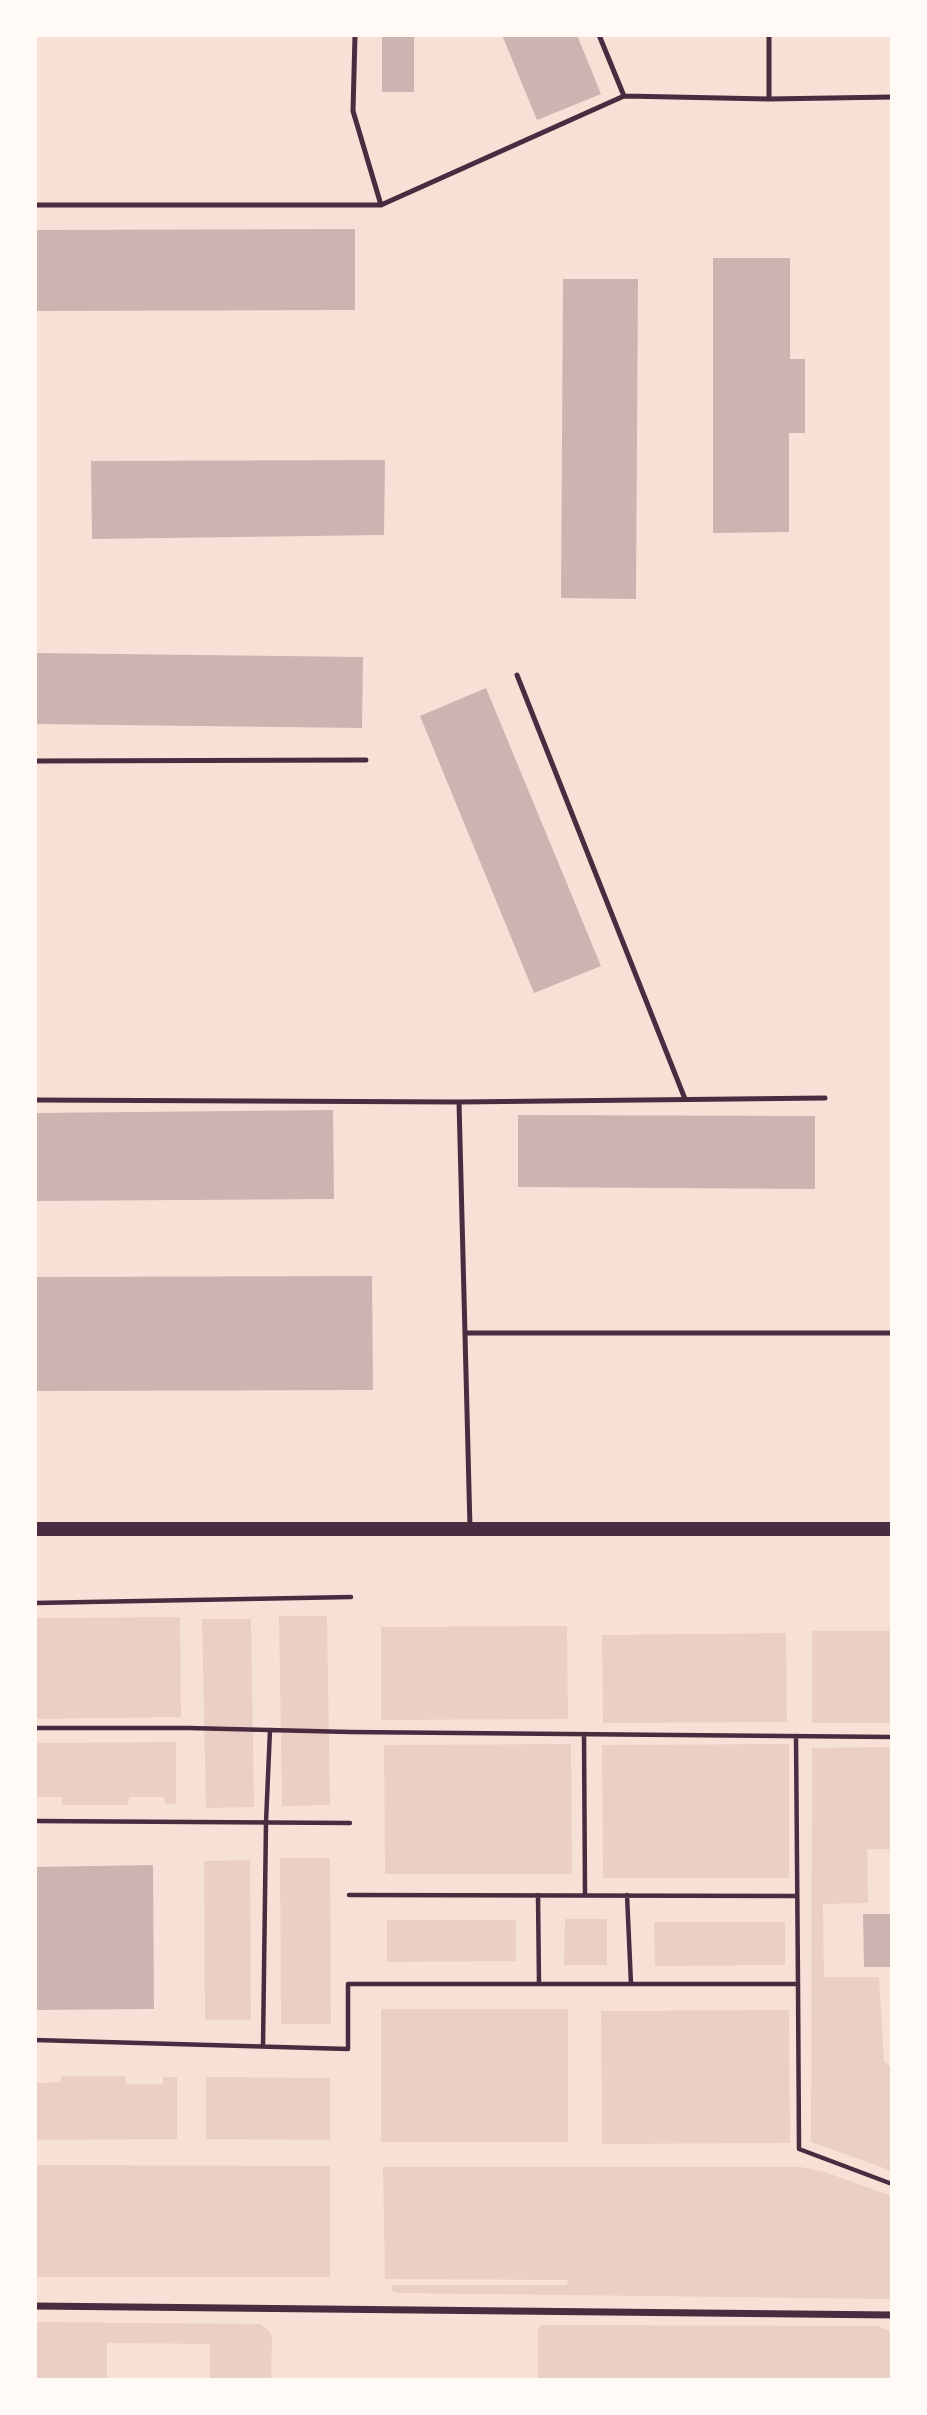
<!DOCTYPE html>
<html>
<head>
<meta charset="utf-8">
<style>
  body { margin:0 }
  #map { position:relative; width:927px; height:2415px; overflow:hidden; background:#f7e1d7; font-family:Mulish,sans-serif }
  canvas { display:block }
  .frame { position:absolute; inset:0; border:37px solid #fffaf5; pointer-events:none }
</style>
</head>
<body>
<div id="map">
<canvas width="927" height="2415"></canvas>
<div class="frame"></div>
</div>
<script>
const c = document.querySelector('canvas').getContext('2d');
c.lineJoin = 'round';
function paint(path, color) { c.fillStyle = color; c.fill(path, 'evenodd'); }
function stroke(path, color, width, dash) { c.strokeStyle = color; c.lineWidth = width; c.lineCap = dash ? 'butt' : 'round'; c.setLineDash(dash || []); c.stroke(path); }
const green = new Path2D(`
  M279,1616H327L330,1805L282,1806Z
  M180,1617L181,1717L35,1719V1618Z
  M202,1619H251L254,1807L206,1808Z
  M567,1626L568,1719L381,1720V1627Z
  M812,1631H892V1723H812Z
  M786,1633L787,1722L603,1723L602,1635Z
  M176,1742V1804H165L164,1797H129L128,1805H62V1797H35V1743Z
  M571,1744L572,1874H385L384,1745Z
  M789,1744V1878H603L602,1745Z
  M892,1747V1849H867L868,1903L823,1904L824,1977H879L884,2061L892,2068V2171L811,2142L812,1748Z
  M280,1858H330L331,2024H281Z
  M250,1860L251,2020H205L204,1861Z
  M565,1919H607V1965H564Z
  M387,1920H516V1961L387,1962Z
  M654,1922H785V1965L655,1966Z
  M381,2009H568V2142H381Z
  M789,2010L790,2143L602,2144L601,2011Z
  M61,2076H125L126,2084H163V2077H177V2139L35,2140V2083L61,2082Z
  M206,2077L330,2078V2140L206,2139Z
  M35,2165L330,2166V2277H35Z
  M383,2167H800L822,2171L892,2196V2299L398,2293L392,2291L391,2285H567L568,2280L385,2279Z
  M35,2322L260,2324L270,2332L272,2337L271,2380H210V2344L107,2343V2380H35Z
  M540,2325L878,2326L888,2330L892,2334V2380H538V2330Z`);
const building = new Path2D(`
  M382,35H414V92H382Z
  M502,35H577L601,94L537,120Z
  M355,229V310L35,311V230Z
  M713,258H790V359H805V433H789V532L713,533Z
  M563,279H638L636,599L561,598Z
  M385,460L384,535L92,539L91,461Z
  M35,653L363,657L362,728L35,724Z
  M486,688L601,966L534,993L420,716Z
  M333,1110L334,1199L35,1201V1113Z
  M518,1115L815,1116V1189L518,1187Z
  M372,1276L373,1390L35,1391V1277Z
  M153,1865L154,2009L35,2010V1867Z
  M863,1914H892V1967H864Z`);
const path = new Path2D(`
  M35,1603L351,1597
  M35,1728H188L350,1732L892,1737
  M584,1734L585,1894
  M796,1736L798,1984
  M35,1821L350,1823
  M349,1895L797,1896
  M538,1895L539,1984
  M627,1895L631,1984
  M35,2040L348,2049V1984H798L799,2149L892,2184
  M263,2046L266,1822L270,1730`);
const service = new Path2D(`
  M355,35L353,111L381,205
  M769,35V99
  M624,96L769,99L892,97
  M35,205H381L624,96L599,35
  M517,675L685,1099
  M35,761L366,760
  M35,1100L459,1102L825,1098
  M459,1102L470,1528
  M465,1333H892`);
const minor = new Path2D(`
  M35,2306L892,2315`);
const secondary = new Path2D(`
  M35,1529H892`);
paint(green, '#ebcfc5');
paint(building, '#ccb4b1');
stroke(path, '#4a2c40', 4.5);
stroke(service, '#4a2c40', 5);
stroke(minor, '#4a2c40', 7);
stroke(secondary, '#4a2c40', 14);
</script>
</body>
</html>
